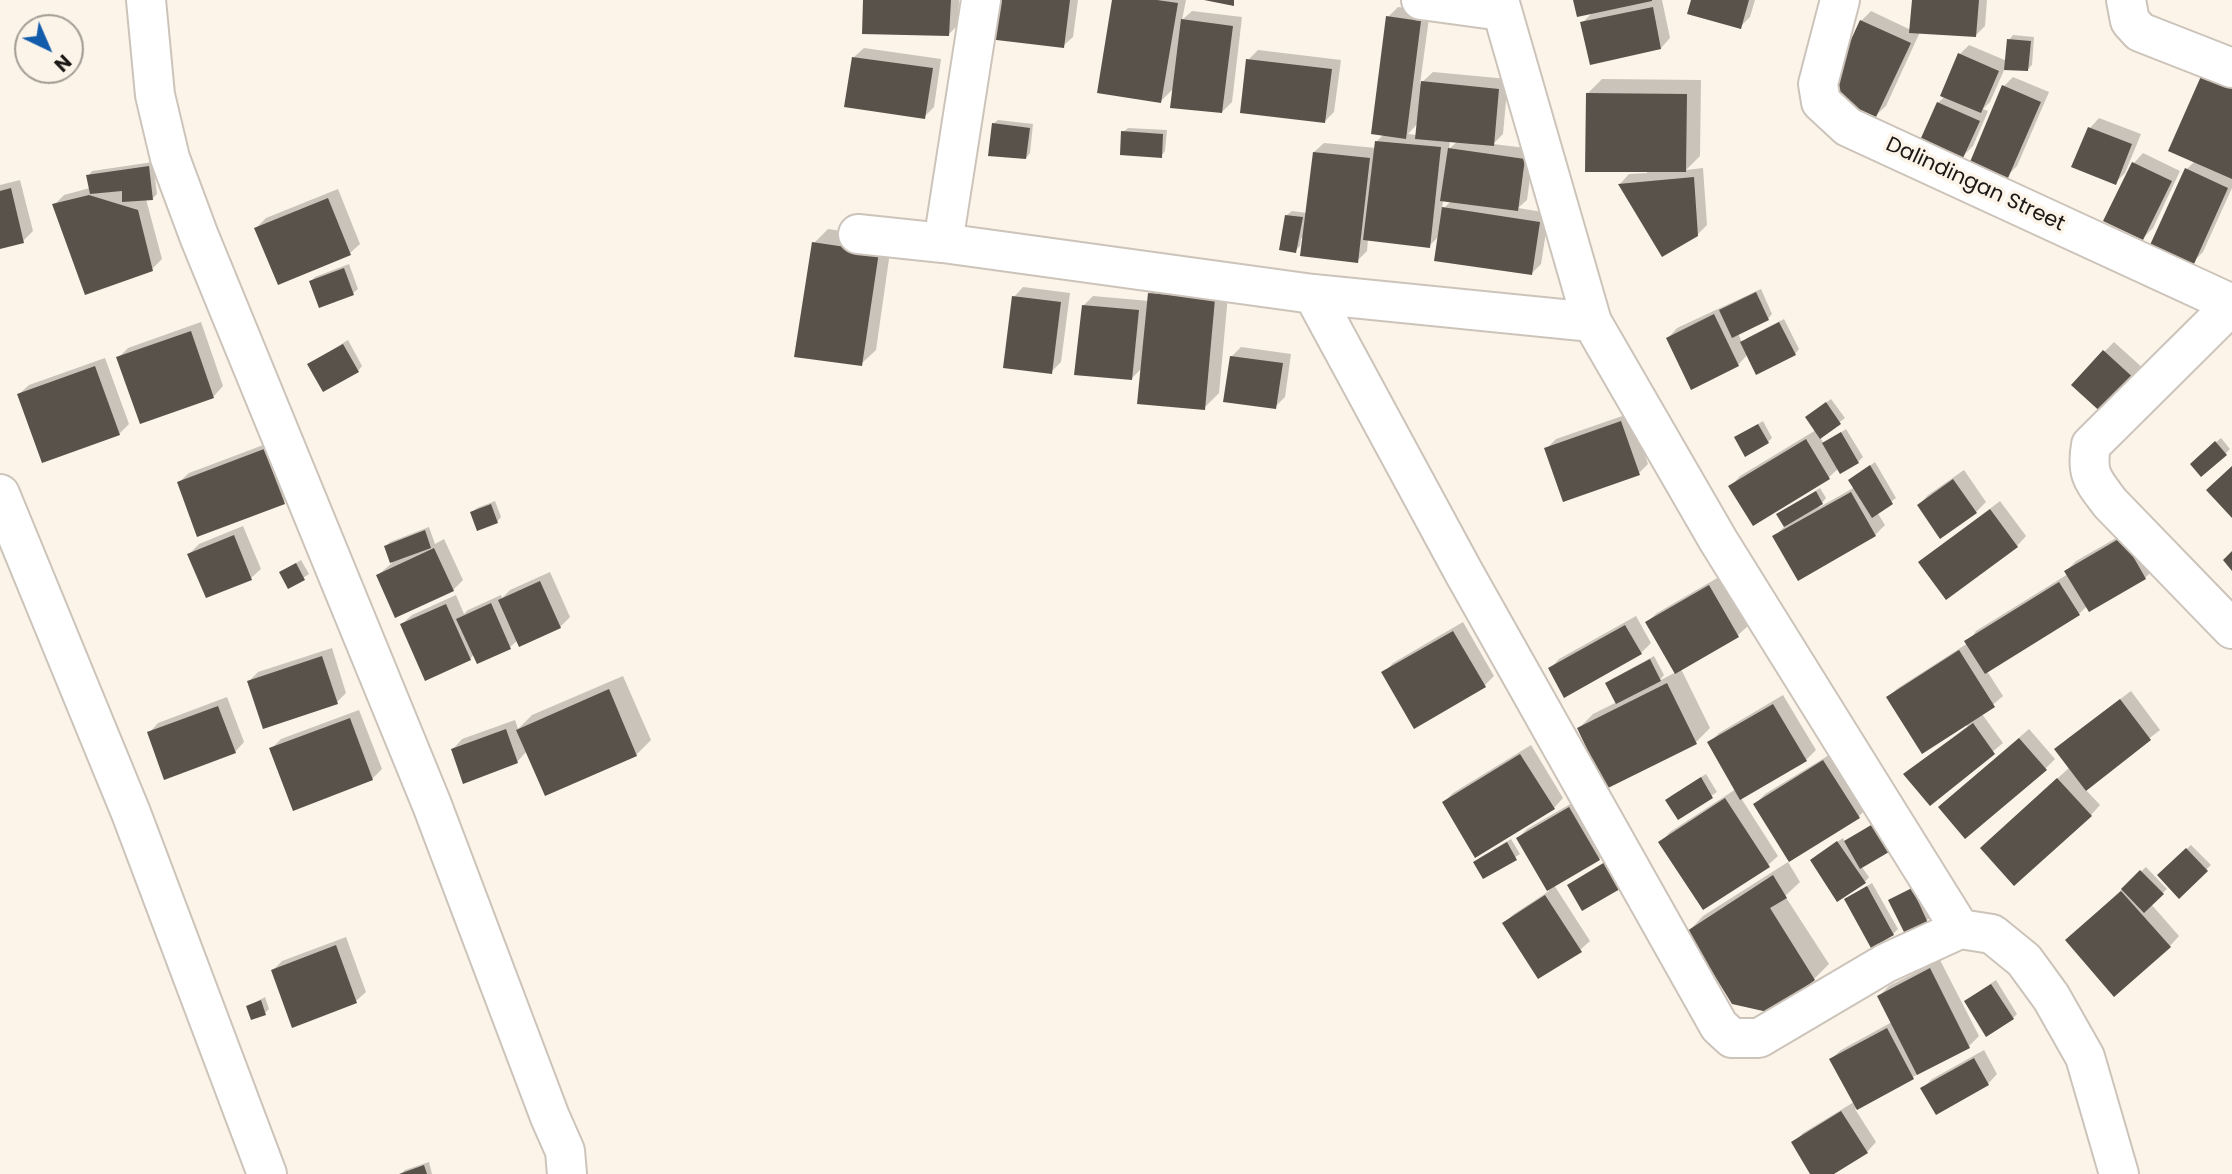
<!DOCTYPE html>
<html>
<head>
<meta charset="utf-8">
<style>
  body { margin:0 }
  #map { position:relative; width:2232px; height:1174px; overflow:hidden; background:#fcf4e9; font-family:Poppins,sans-serif }
  canvas { display:block }
  .north { position:absolute; left:14px; top:14px; width:70px; height:70px; box-sizing:border-box; background:#fcf4e9; border:2px solid #a29c94; border-radius:50%; rotate:136deg; font-size:19px; font-weight:700; line-height:28px; text-align:center; color:#1b1815 }
  .north::after { content:''; display:block; margin:auto; width:24px; height:32px; background:#135cab; clip-path:polygon(50% 0,100% 100%,50% 72%,0 100%) }
</style>
</head>
<body>
<div id="map">
<canvas width="2232" height="1174"></canvas>
<div class="north">N</div>
</div>
<script>
const c = document.querySelector('canvas').getContext('2d');
c.lineJoin = 'round';
function paint(path, color) { c.fillStyle = color; c.fill(path, 'evenodd'); }
function stroke(path, color, width, dash) { c.strokeStyle = color; c.lineWidth = width; c.lineCap = dash ? 'butt' : 'round'; c.setLineDash(dash || []); c.stroke(path); }
function label(font, color, halo, rows, align = 'center') {
  c.font = font + ' Poppins,sans-serif'; c.lineWidth = 7; c.setLineDash([]); c.textBaseline = 'middle'; c.strokeStyle = halo; c.fillStyle = color; for (const [text, x, y, turn = 0] of rows) {
    c.save(); c.translate(x, y); c.rotate((+turn || 0) * Math.PI / 180); c.textAlign = isNaN(turn) ? turn : align; if (halo) c.strokeText(text, 0, 0); c.fillText(text, 0, 0); c.restore();
  }
}
const shadow = new Path2D(`
  M864,0H959L958,25L949,34Z
  M995,0H1078L1073,37L1063,46Z
  M1114,0H1186L1182,20L1192,11L1242,17L1232,102L1222,112L1174,88L1161,101Z
  M1575,0H1662L1670,38L1661,48L1582,23L1593,12Z
  M1693,0H1755L1750,17L1740,27Z
  M1913,0H1987L1985,26L1975,36L1920,32L1886,106L1876,115L1861,21L1871,11L1911,30Z
  M1398,7L1430,11L1420,84L1433,72L1508,79L1503,134L1493,144L1534,149L1527,200L1518,208L1549,213L1541,264L1532,273L1440,235L1429,246L1368,239L1367,251L1357,261L1304,238H1301L1300,246L1295,251L1287,215L1292,211L1307,213L1314,152L1324,143L1376,148L1377,141L1384,134L1388,17ZM1418,123L1417,135L1408,134ZM1450,140L1458,141L1449,149ZM1443,200L1451,201L1442,210Z
  M2013,35L2034,37L2032,65L2028,69L2005,68L1990,102L1983,109L1988,111L1973,146L1963,156L1938,103L1945,96L1960,54L1969,45L2007,61L2009,40Z
  M864,48L941,59L934,107L924,117L854,57Z
  M1258,50L1341,60L1334,112L1325,121L1248,60Z
  M2232,66V188L2203,252L2193,262L2187,169L2195,161Z
  M2013,77L2049,92L2017,166L2007,176L2004,86Z
  M1602,79L1701,80L1700,156L1686,170L1703,168L1707,225L1697,235L1663,254L1620,184L1629,174L1647,173V170L1588,93Z
  M2099,118L2141,134L2125,173L2115,183L2073,166L2090,128Z
  M998,120L1033,124L1030,153L1026,158L993,124Z
  M1128,128L1167,130L1165,151L1161,156L1123,132Z
  M2143,153L2180,171L2153,228L2143,238L2134,163Z
  M153,162L157,194L153,198L146,199L162,259L152,269L54,205L64,195L90,188L88,176L92,171Z
  M20,180L33,231L23,241L0,247V185Z
  M338,189L360,244L350,253L256,228L266,218Z
  M828,229L892,238L876,350L861,364L814,243Z
  M349,264L358,289L353,293L311,281L315,277Z
  M1164,279L1229,285L1219,393L1204,408L1142,368L1132,378L1083,306L1093,296L1149,301L1150,293Z
  M1023,287L1070,293L1061,362L1051,372L1014,297Z
  M1761,289L1772,314L1768,319L1738,333L1742,343L1747,338L1784,319L1799,349L1795,354H1748L1738,365L1668,338L1677,328Z
  M201,322L223,386L214,396L141,422L118,358L128,348Z
  M348,340L362,366L358,371L309,364Z
  M2114,342L2145,370L2114,404L2104,352Z
  M1241,347L1291,354L1285,397L1275,407L1231,357Z
  M105,358L129,424L119,434L19,394L29,385Z
  M1831,399L1845,418L1820,437L1824,444L1846,429L1863,457L1858,462L1839,468L1829,477L1753,524L1731,486L1740,476L1816,430L1807,417Z
  M1631,413L1648,464L1639,473L1546,449L1556,439Z
  M1763,421L1772,438L1768,442L1736,438Z
  M2221,438L2230,449L2225,454L2196,459Z
  M274,441L293,492L284,502L179,482L189,473Z
  M1875,462L1896,498L1877,512L1885,525L1875,535L1798,578L1774,537L1785,526L1779,514L1820,488L1826,498L1818,508L1855,487L1850,480Z
  M1964,470L1986,502L1976,512L1919,505L1928,495Z
  M495,501L501,517L497,522L472,512L477,508Z
  M2000,501L2026,536L2017,546L1920,562Z
  M243,526L261,569L251,578L189,554L199,544Z
  M429,527L435,544L444,539L463,580L453,590L378,575L392,563L386,546L390,542Z
  M2132,529L2155,568L2145,578L2087,606L2079,614L1987,671L2003,696L1982,714L2003,743L1930,804L1906,774L1968,726L1888,697L1898,688L1968,643L1976,631L2068,574L2066,571L2076,561Z
  M301,560L309,574L289,587L281,572Z
  M550,572L570,617L560,627L518,640L510,647L474,654L470,659L402,624L412,615L456,595L464,614L468,610L501,595L502,598L510,590Z
  M1719,577L1748,626L1738,635L1681,669L1710,728L1696,742L1579,728L1593,714L1617,702L1607,683L1612,679L1654,656L1664,675L1659,681L1676,672L1647,622L1657,613Z
  M1636,616L1651,643L1641,653L1550,669L1559,659Z
  M1463,622L1494,676L1484,686L1384,673L1393,663Z
  M332,648L346,693L337,702L249,681L258,672Z
  M623,676L651,740L636,755L527,751L517,762L453,749L462,739L515,720L518,729L532,715Z
  M2131,691L2160,730L2085,789L2100,805L2091,815L1992,838L2070,767L2066,740Z
  M1783,695L1816,750L1806,760L1741,798L1778,856L1768,865L1661,842L1670,832L1736,789L1709,743L1719,733Z
  M227,697L244,742L235,752L149,733L158,723Z
  M359,710L382,769L372,779L271,749L281,739Z
  M2029,729L2055,759L2045,769L1950,798Z
  M1531,745L1563,798L1554,808L1444,802L1453,793Z
  M1834,752L1868,807L1858,817L1755,804L1765,794Z
  M1706,774L1717,792L1678,818L1671,796Z
  M1579,799L1609,849L1599,859L1554,885L1590,941L1580,950L1504,923L1514,914L1549,891L1518,838L1527,829Z
  M1877,821L1892,846L1861,866L1869,877L1865,882L1816,856L1843,838L1845,842Z
  M1511,839L1520,854L1484,877L1479,858Z
  M2191,845L2211,865L2179,896L2160,875Z
  M1788,862L1800,882L1785,896L1829,964L1814,979L1772,1011L1689,931L1703,916Z
  M2146,867L2167,889L2151,904L2179,936L2170,946L2077,931Z
  M1872,883L1898,929L1893,934L1846,899Z
  M1917,885L1932,917L1906,931L1891,900Z
  M346,937L366,992L356,1001L273,970L282,961Z
  M1940,960L1979,1036L1969,1046L1855,1109L1876,1142L1867,1152L1830,1174H1812L1793,1143L1803,1133L1854,1102L1831,1059L1841,1050L1892,1022L1879,996L1889,986Z
  M1996,980L2017,1014L2013,1018L1971,997Z
  M265,997L269,1009L265,1013L248,1006Z
  M1984,1050L1997,1074L1988,1084L1922,1089L1932,1079Z
  M429,1162L432,1174H401L405,1170Z`);
const building = new Path2D(`
  M863,0H951L949,36L862,34Z
  M994,0H1070L1064,48L988,39Z
  M1112,0H1157L1178,3L1161,103L1097,93Z
  M1204,0H1234V6Z
  M1573,0H1652V1L1577,17Z
  M1691,0H1749L1741,29L1687,14Z
  M1912,0H1979L1976,37L1909,33Z
  M1653,7L1661,49L1590,65L1580,22Z
  M1386,16L1421,21L1406,139L1371,134Z
  M1181,19L1233,26L1222,113L1170,108Z
  M1860,20L1911,43L1876,117L1826,94Z
  M2007,39L2031,41L2028,71L2004,70Z
  M1958,53L1999,71L1981,113L1940,96Z
  M852,57L933,68L925,119L844,107Z
  M1246,59L1332,69L1325,123L1240,113Z
  M2202,74L2232,86V179L2168,151Z
  M1421,81L1499,89L1494,146L1415,139Z
  M2002,85L2041,102L2008,178L1970,162Z
  M1586,93L1687,94L1686,172H1585Z
  M1937,102L1980,121L1963,158L1921,138Z
  M992,123L1030,128L1026,159L988,156Z
  M2088,127L2132,144L2116,185L2071,167Z
  M1121,131L1163,134L1162,158L1120,155Z
  M1375,141L1441,147L1430,248L1363,240Z
  M1448,148L1525,159L1518,211L1440,201Z
  M1313,152L1370,158L1358,263L1300,256Z
  M2132,162L2172,181L2143,240L2103,221Z
  M149,166L153,200L122,202V191L90,194L86,175Z
  M2185,168L2228,188L2194,264L2150,245Z
  M1694,177L1698,236L1662,257L1618,184Z
  M11,188L24,243L0,249V191Z
  M89,195L138,210L153,271L85,295L52,204Z
  M328,198L351,255L278,285L254,228Z
  M1442,207L1540,222L1532,275L1434,261Z
  M1285,215L1303,217L1296,253L1279,250Z
  M812,242L879,252L862,366L794,357Z
  M344,268L354,295L319,308L309,281Z
  M1756,292L1769,320L1732,338L1719,310Z
  M1148,293L1215,299L1205,410L1137,404Z
  M1012,296L1061,302L1052,374L1003,368Z
  M1082,305L1139,310L1132,380L1074,375Z
  M1714,314L1739,366L1691,390L1666,338Z
  M1779,322L1796,355L1756,375L1740,342Z
  M191,331L214,398L140,424L116,357Z
  M343,344L359,372L323,392L307,364Z
  M2103,350L2137,381L2105,416L2071,385Z
  M1230,356L1283,363L1276,409L1223,402Z
  M95,366L120,435L42,463L17,394Z
  M1826,402L1841,424L1820,439L1805,417Z
  M1621,421L1640,475L1563,502L1544,448Z
  M1758,424L1769,443L1745,457L1734,437Z
  M1841,432L1859,463L1840,474L1822,443Z
  M1806,439L1830,479L1753,526L1728,486Z
  M2215,441L2227,455L2201,477L2190,464Z
  M264,449L285,504L197,537L177,482Z
  M1870,465L1893,504L1872,518L1848,480Z
  M2232,466V518L2206,490Z
  M1953,479L1977,513L1940,539L1917,505Z
  M1816,491L1823,504L1784,527L1776,514Z
  M1851,492L1876,536L1798,581L1772,536Z
  M491,504L498,523L477,531L470,512Z
  M1990,509L2018,547L1946,600L1918,562Z
  M425,530L431,548L390,563L384,546Z
  M234,535L252,580L206,598L187,554Z
  M2122,537L2146,579L2089,612L2064,571Z
  M434,548L454,591L395,618L376,575Z
  M2232,551V571L2223,560Z
  M296,563L305,580L288,589L279,572Z
  M540,581L561,628L519,647L498,600Z
  M2059,582L2080,615L1985,674L1964,641Z
  M1709,585L1739,637L1675,674L1645,622Z
  M491,603L511,649L477,664L456,619Z
  M446,604L471,660L425,681L400,624Z
  M1625,625L1642,654L1564,698L1548,668Z
  M1453,631L1486,687L1414,729L1381,672Z
  M1959,650L1995,707L1922,754L1886,697Z
  M322,656L338,704L263,729L247,681Z
  M1650,659L1661,681L1616,704L1605,683Z
  M1667,683L1697,744L1606,789L1577,728Z
  M609,689L637,756L545,796L516,730Z
  M2120,699L2151,740L2086,791L2054,749Z
  M1773,704L1807,761L1740,800L1707,742Z
  M218,706L236,753L164,780L147,732Z
  M350,718L373,780L293,811L269,748Z
  M1973,723L1995,754L1930,806L1903,774Z
  M506,729L518,763L463,784L451,749Z
  M2019,738L2047,770L1965,839L1938,807Z
  M1520,754L1555,809L1475,858L1442,802Z
  M1823,760L1860,818L1789,862L1753,804Z
  M1701,777L1713,798L1678,820L1665,800Z
  M2057,778L2092,816L2014,886L1980,848Z
  M1725,798L1770,867L1703,910L1658,842Z
  M1569,807L1600,860L1547,891L1516,838Z
  M1873,824L1889,852L1860,869L1844,841Z
  M1837,841L1866,883L1837,902L1810,860Z
  M1507,842L1517,860L1483,879L1473,862Z
  M2186,848L2208,871L2179,899L2157,875Z
  M1605,862L1620,889L1582,911L1567,885Z
  M2140,870L2164,894L2144,913L2121,889Z
  M1773,875L1787,898L1770,908L1815,980L1772,1013L1732,1004L1687,931Z
  M1867,886L1894,935L1871,948L1844,899Z
  M1912,888L1928,923L1905,934L1888,900Z
  M2121,891L2171,947L2114,997L2065,940Z
  M1545,895L1582,952L1538,979L1502,923Z
  M336,945L357,1003L292,1028L271,970Z
  M1930,968L1970,1048L1917,1075L1877,996Z
  M1991,984L2014,1019L1986,1037L1964,1001Z
  M261,1000L266,1015L251,1020L246,1006Z
  M1887,1028L1914,1079L1857,1110L1829,1059Z
  M1974,1058L1989,1085L1936,1115L1920,1088Z
  M1841,1111L1868,1153L1834,1174H1810L1791,1142Z
  M424,1165L427,1174H399Z`);
const street = new Path2D(`
  M146,0L155,95L170,158L199,236L432,805L550,1117L565,1151L567,1174
  M1421,0L1502,11
  M1840,0L1818,84L1821,102L1848,127L2232,304
  M2126,0L2130,21L2140,32L2232,68
  M858,234L943,243L1313,294L1592,322
  M943,243L981,0
  M1313,294L1463,571L1719,1026L1732,1038H1759L1886,963L1960,929L1718,540L1592,322L1499,0
  M2232,305L2091,445C2086,475 2093,480 2110,503L2232,629
  M0,494L131,813L267,1174
  M1960,929L1992,934L2024,960L2051,997L2085,1057L2119,1174`);
const streetNames = [
  ["Dalindingan Street",1975,185,25]
];
paint(shadow, '#0003');
paint(building, '#59524a');
stroke(street, '#ccc4ba', 42);
stroke(street, '#fff', 38);
label('21px', '#1b1815', '#fcf4e9', streetNames);
</script>
</body>
</html>
